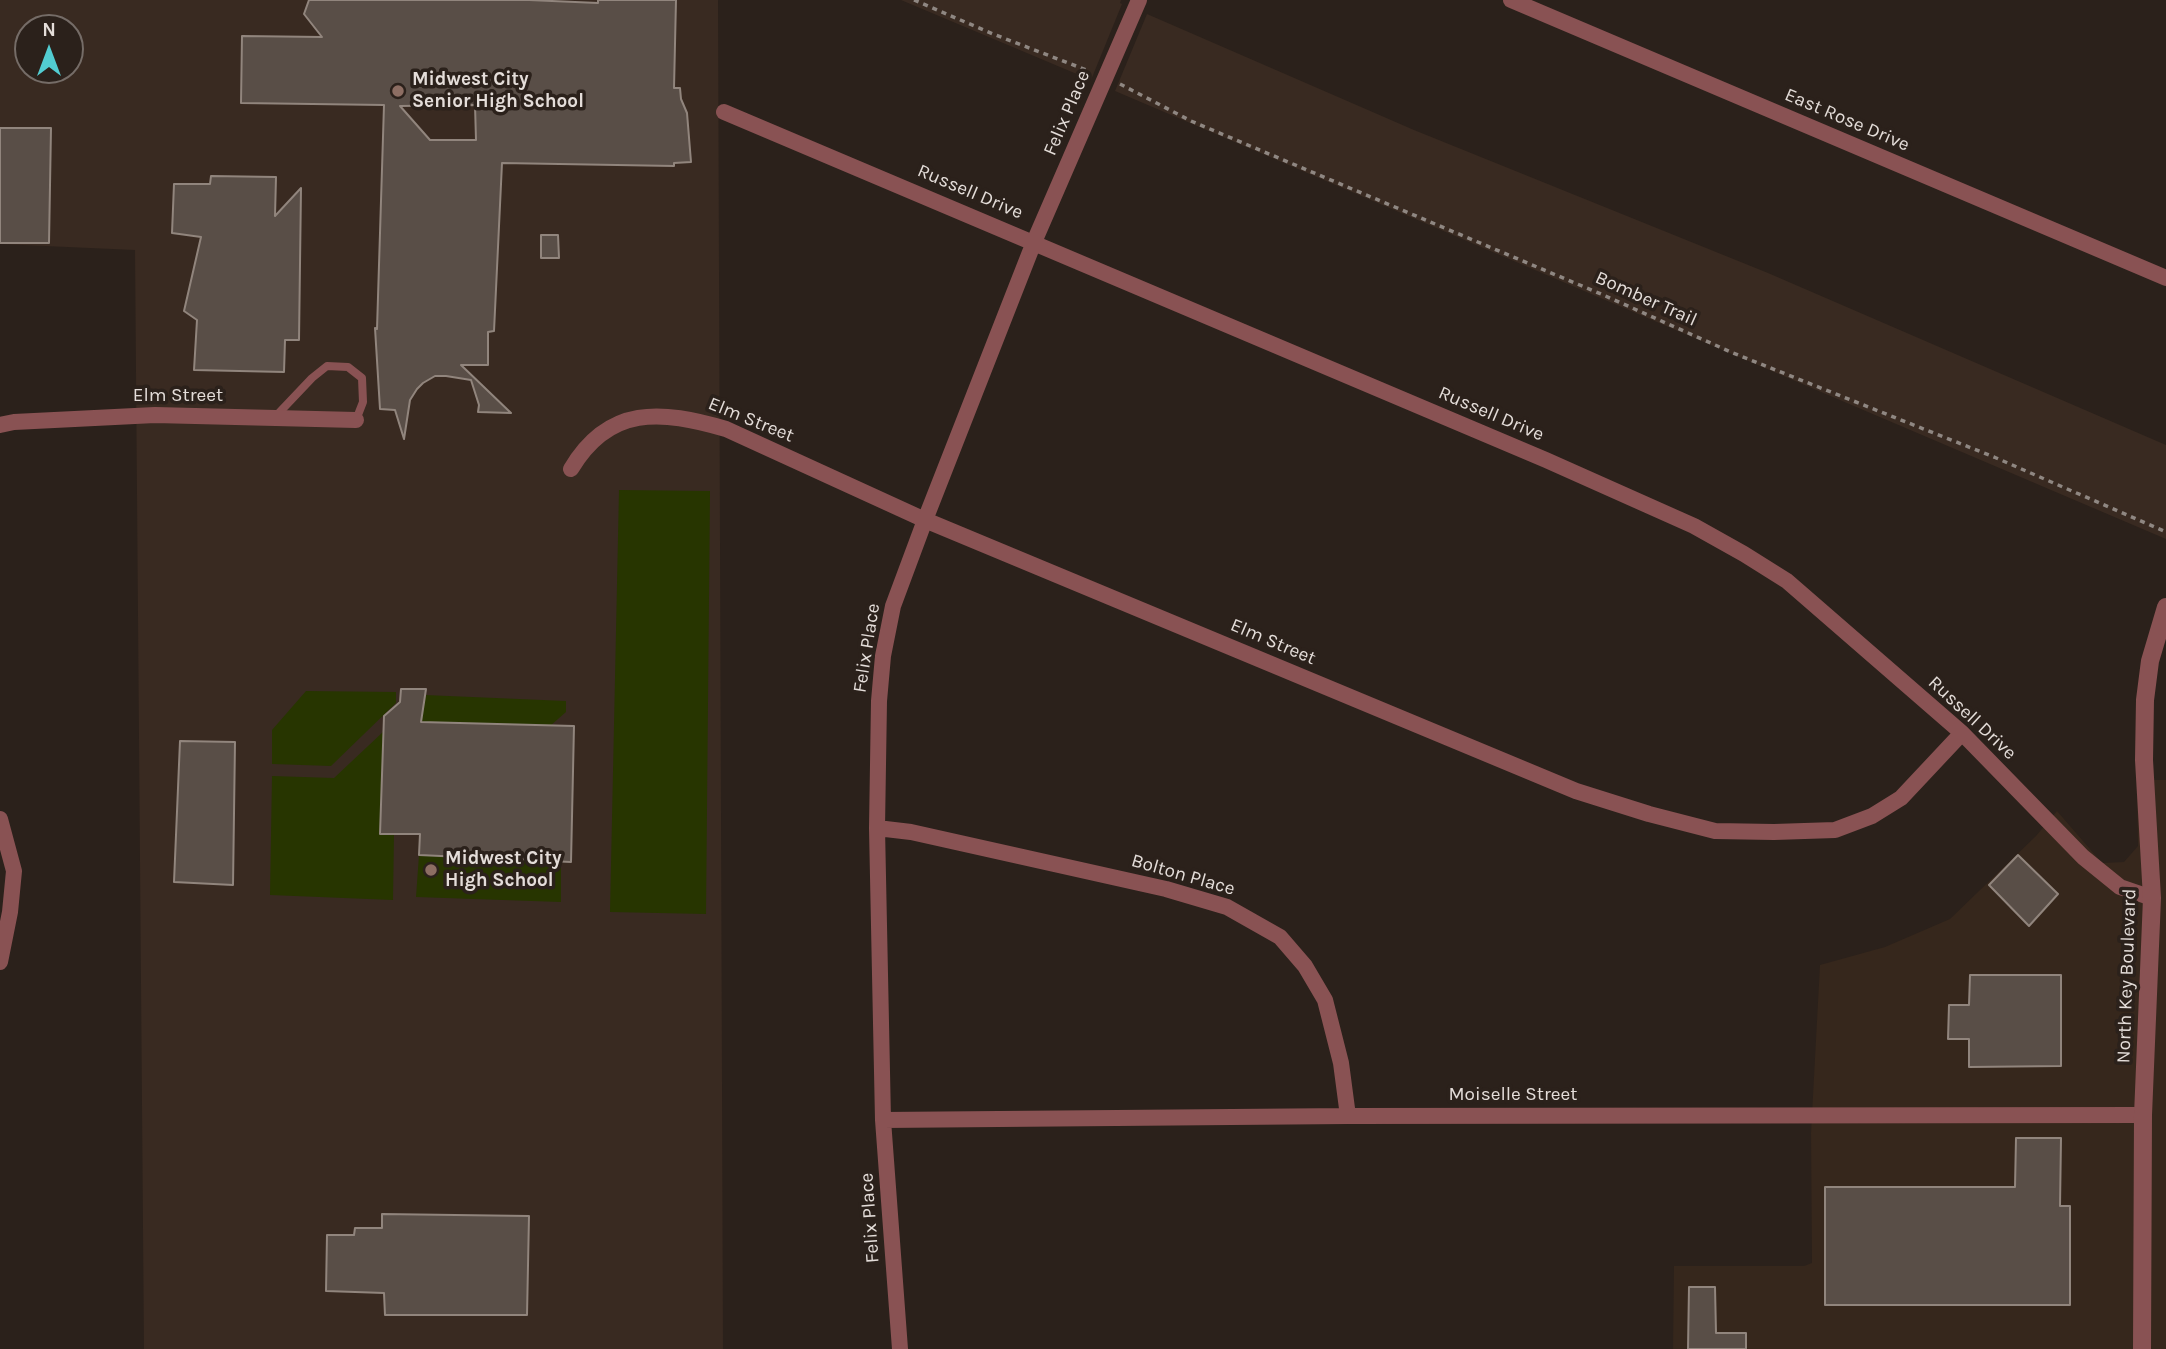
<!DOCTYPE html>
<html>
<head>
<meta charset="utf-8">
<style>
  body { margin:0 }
  #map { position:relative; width:2166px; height:1349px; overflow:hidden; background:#2b211b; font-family:Karla,sans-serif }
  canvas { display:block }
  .north { position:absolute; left:14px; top:14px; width:70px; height:70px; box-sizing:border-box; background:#2b211b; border:2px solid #756c67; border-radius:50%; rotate:0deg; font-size:19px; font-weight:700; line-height:28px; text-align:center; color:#e4ddd9 }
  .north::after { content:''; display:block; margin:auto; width:24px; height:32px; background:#52ccd1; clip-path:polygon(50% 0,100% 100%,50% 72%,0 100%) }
</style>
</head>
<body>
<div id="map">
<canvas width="2166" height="1349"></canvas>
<div class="north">N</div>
</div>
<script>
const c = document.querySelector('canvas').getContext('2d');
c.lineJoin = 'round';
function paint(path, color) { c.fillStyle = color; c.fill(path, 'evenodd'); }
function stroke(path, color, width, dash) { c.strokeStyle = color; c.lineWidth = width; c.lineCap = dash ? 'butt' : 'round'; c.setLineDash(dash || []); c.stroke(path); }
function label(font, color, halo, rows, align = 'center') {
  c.font = font + ' Karla,sans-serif'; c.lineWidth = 7; c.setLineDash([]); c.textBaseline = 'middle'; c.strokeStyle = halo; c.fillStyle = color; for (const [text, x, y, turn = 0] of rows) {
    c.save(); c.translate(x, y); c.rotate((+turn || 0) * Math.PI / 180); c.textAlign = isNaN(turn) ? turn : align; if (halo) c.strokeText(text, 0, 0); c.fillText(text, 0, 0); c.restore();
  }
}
const commercial = new Path2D(`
  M2137,780H2166V1349H1673L1674,1266H1804L1812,1263L1811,1133L1820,965L1885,947L1950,919L2036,836L2057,811L2102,863L2124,862L2138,846Z`);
const built = new Path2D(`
  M0,0H718L723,1349H144L135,250L0,244ZM28,28H70V70H28Z
  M901,0H1121L1120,3L1122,4L1091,80Z
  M1147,14L1414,130L1768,273L2166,445V539L1115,91Z`);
const green = new Path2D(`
  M619,490L710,491L706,914L610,912Z
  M306,691L396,692V703L331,766L272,764V730Z
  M425,695L566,701V712L550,726L421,722Z
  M384,731L394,834L393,900L270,895L272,776L334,778Z
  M419,855L561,862V902L416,897Z`);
const building = new Path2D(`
  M309,0H529L598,3V0H676L674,88H680L681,99L687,113L691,162L674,163V166L502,163L494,331L488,332V365H461L511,413L478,412L479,405L471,380L446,376H435L423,383L417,389L410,400L404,439L395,410L380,409L375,328L377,329L384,105L241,103L242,36L322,37L304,14ZM475,105L476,140H430L400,106Z
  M0,128H51L49,243H0Z
  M211,176L276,177L275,216L301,188L299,340H285L284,372L194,370L197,320L184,311L201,237L172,233L174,184H210Z
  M541,235H558L559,258H541Z
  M401,689H426L421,722L574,726L571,862L419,855L420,834H380L384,716L400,702Z
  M180,741L235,742L233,885L174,882Z
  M2018,855L2058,894L2029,926L1989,885Z
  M1970,975H2061V1066L1969,1067V1039H1948L1949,1005H1969Z
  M2016,1138H2061L2060,1206H2070V1305H1825V1187H2015Z
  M382,1214L529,1216L527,1315H385L384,1293L326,1291L327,1235H354L355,1228H382Z
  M1689,1287H1715L1716,1333H1746V1349H1688Z`);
const path = new Path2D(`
  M914,0L993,34L1089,71
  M1120,84L1191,121L1601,294L1733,353L1994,457L2166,532`);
const service = new Path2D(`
  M275,417L312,378L327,366L348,367L362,378L363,402L356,420`);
const minor = new Path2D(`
  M1511,0L2166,278
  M724,112L1546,460L1694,526L1744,554L1787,581L1962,733L2083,857L2120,887L2152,898
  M0,425L14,422L155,415L356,420
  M571,469C609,405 661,410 726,429L925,520L1576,791L1649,814L1715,831L1774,832L1835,830L1872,816L1901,798L1962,733
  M0,819L14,871L10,912L0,962
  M877,828L911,832L1166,889L1227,907L1280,937L1305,966L1325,1000L1341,1063L1348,1116
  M883,1120L1348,1116L2143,1115
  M900,1349L883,1120L877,828L879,701L883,656L893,606L925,520L1034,242L1139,0`);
const tertiary = new Path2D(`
  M2142,1349L2143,1115L2152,898L2144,760L2145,700L2150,661L2166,607`);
const markers = [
  [398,91,7,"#8d6e63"],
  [431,870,7,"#8d6e63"]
];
const poiNames = [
  ["Midwest City",412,80],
  ["Senior High School",412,102],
  ["Midwest City",445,859],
  ["High School",445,881]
];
const streetNames = [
  ["Felix Place",1067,113,-67],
  ["East Rose Drive",1847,120,23],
  ["Russell Drive",970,192,23],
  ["Bomber Trail",1646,299,24],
  ["Elm Street",178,396],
  ["Russell Drive",1491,414,23],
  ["Elm Street",751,420,22],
  ["Elm Street",1273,642,23],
  ["Felix Place",867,648,-81],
  ["Russell Drive",1972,718,43],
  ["Bolton Place",1183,875,16],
  ["North Key Boulevard",2127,976,-88],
  ["Moiselle Street",1513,1095],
  ["Felix Place",870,1218,-94]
];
paint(commercial, '#36271c');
paint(built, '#392a21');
paint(green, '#273500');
paint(building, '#594e47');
stroke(building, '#91857d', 2);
stroke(path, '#8f8782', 3.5, [5, 5]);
stroke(service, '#895253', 8);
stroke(minor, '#895253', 16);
stroke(tertiary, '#895253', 18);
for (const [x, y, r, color] of markers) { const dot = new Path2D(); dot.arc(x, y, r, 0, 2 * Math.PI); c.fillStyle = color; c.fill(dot); stroke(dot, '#2b211b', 2.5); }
label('bold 19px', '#e4ddd9', '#2b211b', poiNames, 'left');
label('19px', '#e4ddd9', '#2b211b', streetNames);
</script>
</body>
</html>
